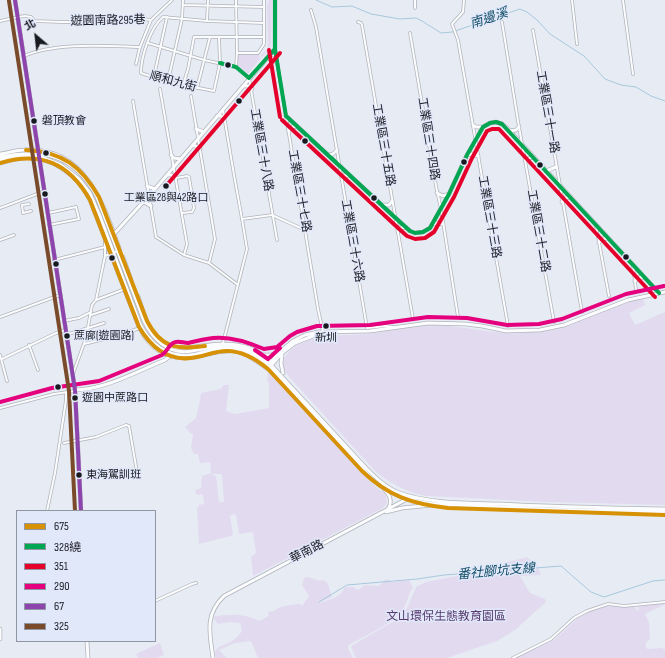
<!DOCTYPE html>
<html>
<head>
<meta charset="utf-8">
<style>
  body { margin:0 }
  #map { position:relative; width:665px; height:658px; overflow:hidden; background:#e7ebf4; font-family:"Sofia Sans Condensed","Noto Sans TC",sans-serif }
  canvas { display:block }
  .legend { position:absolute; left:16px; top:510px; width:140px; height:132px; box-sizing:border-box; background:#e1e8fa; border:1px solid #9196a3; margin:0; padding:5px 7px; list-style:none; font-size:12px; color:#181a20 }
  .legend li { display:flex; align-items:center; gap:8px; height:20px }
  .legend b { width:20px; border:1px solid #9196a3 }
  .north { position:absolute; left:16px; top:16px; width:40px; height:40px; -webkit-text-stroke:3px #e1e8fa; paint-order:stroke; rotate:332deg; font-size:11px; font-weight:700; line-height:16px; text-align:center; color:#181a20 }
  .north::after { content:''; display:block; margin:auto; width:14px; height:18px; background:#181a20; clip-path:polygon(50% 0,100% 100%,50% 72%,0 100%) }
</style>
</head>
<body>
<div id="map">
<canvas width="665" height="658"></canvas>
<ul class="legend">
<li><b style="height:5px;background:#d69105"></b>675</li>
<li><b style="height:5px;background:#00a651"></b>328繞</li>
<li><b style="height:5px;background:#e4002b"></b>351</li>
<li><b style="height:5px;background:#e5007d"></b>290</li>
<li><b style="height:5px;background:#8e44ad"></b>67</li>
<li><b style="height:5px;background:#7a4b2a"></b>325</li>
</ul>
<div class="north">北</div>
</div>
<script>
const c = document.querySelector('canvas').getContext('2d');
c.lineJoin = 'round';
function paint(path, color) { c.fillStyle = color; c.fill(path, 'evenodd'); }
function stroke(path, color, width, dash) { c.strokeStyle = color; c.lineWidth = width; c.lineCap = dash ? 'butt' : 'round'; c.setLineDash(dash || []); c.stroke(path); }
function label(font, color, halo, rows, align = 'center') {
  c.font = font + ' "Sofia Sans Condensed","Noto Sans TC",sans-serif'; c.lineWidth = 3; c.setLineDash([]); c.textBaseline = 'middle'; c.strokeStyle = halo; c.fillStyle = color; for (const [text, x, y, turn = 0] of rows) {
    c.save(); c.translate(x, y); c.rotate((+turn || 0) * Math.PI / 180); c.textAlign = isNaN(turn) ? turn : align; if (halo) c.strokeText(text, 0, 0); c.fillText(text, 0, 0); c.restore();
  }
}
const green = new Path2D(`
  M269,0H272L271,44L270,48L261,58V55L268,49L267,7Z
  M237,53L259,54L260,59L247,75L238,66Z
  M643,299L645,305L629,313L635,325L665,312V505L548,502L427,496C408,493 392,484 376,472L291,379C284,371 279,362 288,353C305,333 340,336 365,334C386,332 407,326 428,325C461,324 497,337 530,332C541,331 553,331 563,327C590,318 615,302 643,299Z
  M268,372L272,373L360,471L377,488L386,494L387,503L383,508L253,576L251,557L256,553L253,532L239,534L236,515L234,514L230,516L233,534L231,536L199,544L197,509L199,505L204,504L203,494L197,495L195,491L196,490L201,488L202,476L211,473L210,462L200,463L198,454H194L191,448L193,434L190,433L185,427L196,418L200,400L201,393L221,389L224,385H229L226,411L235,414L269,408V383L267,381ZM211,474H221L222,475L224,502H219L216,476Z
  M527,557L537,565L541,575L520,576L530,593L545,599L546,602L515,630L497,641L447,658H356L355,657L351,646L401,617L408,606L416,587L426,582L457,576Z
  M306,577C312,577 318,582 324,580L328,584L332,597L320,602V603C332,598 339,599 345,587H353L358,590L365,585L379,586L386,579L393,582L409,580L413,588C407,595 408,603 402,611C394,623 362,637 349,645L348,648L353,658H258L251,641L235,643L219,650L227,658H216L215,652L218,647C229,644 235,640 242,631L240,623L229,622L218,624L213,617C227,614 245,613 259,621L269,616L268,612L274,611C280,605 292,605 300,604L302,606L309,596L302,585L304,578Z
  M664,603V605L645,614L649,622L650,639L646,643V647L647,649L662,648L665,650V658H515L554,640L579,617L587,613L607,606L634,607L638,611L639,610L638,606Z
  M160,643L164,655L157,658H138L136,654Z`);
const stream = new Path2D(`
  M316,0L332,7L352,6L371,14L400,19L416,18L422,21L441,33L452,32L520,9L527,12L537,20L550,34L584,56L605,79L621,85L636,87L651,96L665,101
  M319,602L347,585L417,579L444,575L561,566L591,592L604,597L653,581L665,580`);
const street = new Path2D(`
  M415,0V8
  M464,0L463,12L452,24L458,40L508,326
  M572,0L577,44
  M623,0L633,74
  M183,5L264,7
  M311,10L316,27L367,328L386,326L393,327
  M0,21L18,17L25,16L31,17L35,21L62,22H85L134,18L151,20
  M207,21L208,0
  M358,22L361,23L362,25L413,319
  M502,22L519,127L554,322
  M533,30L582,312
  M410,33L436,186L441,209L458,317
  M219,37L220,63L214,91L168,82L141,73C141,57 150,28 163,17L207,21L264,23
  M148,43L204,60L236,67L249,78L277,240
  M275,50L318,309L323,332
  M237,53H258L264,44V0
  M24,56C55,42 106,46 140,47
  M136,64L140,47L151,20L172,0
  M236,67L237,53L236,0
  M154,76L167,17
  M168,81L182,19L183,0
  M183,85L188,69L194,37H263
  M197,88L210,37
  M160,89L187,244L184,255
  M191,96L215,239L209,263
  M133,101L156,237L184,255L209,263L238,285
  M223,110L234,175L242,219L272,215
  M526,161L529,158H534
  M176,178L187,176L189,177L194,208L192,212L182,213
  M29,204L22,205L23,213L31,211
  M0,208L45,191
  M48,213L76,207L79,219L49,225
  M272,215L305,230
  M596,226L609,296
  M0,240L14,235
  M105,256L120,250
  M54,260L105,247
  M633,265L636,290
  M96,300L125,289
  M91,315L109,309
  M0,317L60,295
  M64,321L79,318L91,312
  M66,334L72,333L104,323
  M223,343L247,249L242,219
  M84,344L117,336L140,328
  M29,345L38,370
  M0,355L7,381
  M2,359L56,333L65,330
  M73,374L86,338L92,305L96,300L105,256V241
  M0,408L54,394L75,391
  M64,443L96,437L126,425L129,426L137,472
  M47,511L55,473L66,400V392
  M155,601L192,584L196,583
  M513,658L551,639L574,618L587,611L608,604L624,606L665,602`);
const secondary = new Path2D(`
  M15,0L75,390L81,511
  M266,59L272,58L277,63
  M243,86H249L252,89
  M217,116H221L224,118
  M286,116L401,223L410,231L415,233L423,232L430,228L449,194L467,155L483,127L490,123L496,122L502,124L507,128L659,293
  M473,125L476,127H483
  M196,129L204,132
  M289,131L292,127L297,126
  M510,131L516,130L519,127
  M193,145L200,148
  M0,154C8,153 16,150 24,150C84,146 103,202 119,248
  M171,155L174,158L181,159
  M329,155L333,154L337,150
  M467,155L472,154L478,156
  M0,157C44,148 75,155 97,197L144,321C154,341 168,355 192,351C205,349 217,345 229,346C247,347 258,356 271,365L366,468C375,477 385,487 397,492C428,504 468,503 500,504C555,507 610,508 665,509
  M0,160L26,155L39,156L61,165L79,179L90,193L100,216L140,324C150,344 167,358 191,355C200,354 209,350 218,349C237,347 256,355 269,367L372,479C381,487 393,494 406,498C429,506 455,505 479,506C541,510 603,511 665,512
  M0,163C7,161 14,159 22,158C52,156 77,174 90,200L139,327C151,350 168,362 195,357C207,355 217,351 229,351
  M546,171L556,167
  M167,175H171L176,178
  M342,179L344,176L349,175
  M147,186L155,189
  M437,193L443,196L449,194
  M144,202L151,206
  M562,202L565,198L571,197
  M383,205H389L392,201
  M434,224L438,223L443,224
  M398,231L400,228L406,227
  M114,234L155,189L275,49V0
  M599,242L603,239L608,238
  M123,257L131,280
  M635,281L638,278L643,277
  M138,296C142,308 146,323 153,333C175,359 197,343 225,344C242,344 259,350 272,362
  M263,355H271L278,352
  M282,355L281,363L283,373
  M250,357L268,369L282,353L295,343L323,332
  M268,365L280,352L293,341L305,335L318,332L370,331L428,323L466,324L482,326L506,331L540,330L564,325L628,300L665,292
  M75,390C107,389 135,372 165,360L170,356
  M384,489C390,495 393,501 388,509
  M386,512L402,508L432,505
  M0,639V629
  M87,641L88,658
  M213,658C210,634 204,615 224,596L407,499`);
const bus1 = new Path2D(`
  M26,150C63,152 81,166 99,197L147,321C161,348 177,350 205,346
  M0,163C41,151 69,163 90,200L139,327C152,349 170,363 197,357C207,355 216,351 227,351C242,351 256,359 268,369L362,471C388,496 412,504 448,508L665,515`);
const bus2 = new Path2D(`
  M275,0V49L286,116
  M220,63L236,67L249,78
  M249,78L275,49
  M286,116L401,223L410,231L415,233L423,232L430,228L449,194L467,155L483,127L490,123L496,122L502,124L659,293`);
const bus3 = new Path2D(`
  M269,50L280,117
  M282,120L397,227L407,236L415,239L425,238L434,232L454,197L472,158L487,131L492,129H499L655,297
  M166,186L280,53`);
const bus4 = new Path2D(`
  M255,350L268,359L280,348
  M0,402L52,388L99,381L162,355C167,352 168,346 173,343C177,340 183,343 188,343C196,341 204,339 213,338C231,336 248,342 264,349L277,347L290,336L297,332L317,326L370,325L428,317L467,318L507,325L539,324L562,319L626,294L664,286`);
const bus5 = new Path2D(`
  M15,0L75,390L81,511`);
const bus6 = new Path2D(`
  M9,1L69,391L75,511`);
const markers = [
  [228,65,3.5,"#181a20"],
  [239,101,3.5,"#181a20"],
  [34,121,3.5,"#181a20"],
  [305,141,3.5,"#181a20"],
  [46,153,3.5,"#181a20"],
  [464,162,3.5,"#181a20"],
  [540,165,3.5,"#181a20"],
  [166,186,3.5,"#181a20"],
  [45,194,3.5,"#181a20"],
  [374,198,3.5,"#181a20"],
  [626,257,3.5,"#181a20"],
  [112,258,3.5,"#181a20"],
  [56,264,3.5,"#181a20"],
  [326,326,3.5,"#181a20"],
  [67,336,3.5,"#181a20"],
  [58,387,3.5,"#181a20"],
  [75,398,3.5,"#181a20"],
  [79,475,3.5,"#181a20"]
];
const busNames = [
  ["磐頂教會",42,121],
  ["工業區28與42路口",166,198,"center"],
  ["蔗廍(遊園路)",74,336],
  ["新圳",326,338,"center"],
  ["遊園中蔗路口",82,398],
  ["東海駕訓班",86,475]
];
const streetNames = [
  ["遊園南路295巷",108,21,-1],
  ["順和九街",173,82,15],
  ["工業區三十一路",547,112,80],
  ["工業區三十四路",428,139,81],
  ["工業區三十五路",383,145,80],
  ["工業區三十八路",261,150,80],
  ["工業區三十七路",299,191,80],
  ["工業區三十三路",489,217,80],
  ["工業區三十二路",538,231,80],
  ["工業區三十六路",352,241,80],
  ["華南路",307,552,-27]
];
const parkNames = [
  ["文山環保生態教育園區",446,617]
];
const waterNames = [
  ["南邊溪",489,19,-18],
  ["番社腳坑支線",496,572,-5]
];
paint(green, '#e2dbf0');
stroke(stream, '#a7c8dc', 1);
stroke(street, '#b0b3ba', 3.5);
stroke(secondary, '#b0b3ba', 4.5);
stroke(street, '#fbfcfd', 2);
stroke(secondary, '#fbfcfd', 3);
stroke(bus1, '#d69105', 4);
stroke(bus2, '#00a651', 4);
stroke(bus3, '#e4002b', 4);
stroke(bus4, '#e5007d', 4);
stroke(bus5, '#8e44ad', 4);
stroke(bus6, '#7a4b2a', 4);
for (const [x, y, r, color] of markers) { const dot = new Path2D(); dot.arc(x, y, r, 0, 2 * Math.PI); c.fillStyle = color; c.fill(dot); stroke(dot, '#e1e8fa', 1.5); }
label('11px', '#181a20', '#e1e8fa', busNames, 'left');
label('12px', '#181a20', '#e1e8fa', streetNames);
label('12px', '#563a6e', '#e1e8fa', parkNames);
label('italic 13px', '#134e68', '#e1e8fa', waterNames);
</script>
</body>
</html>
